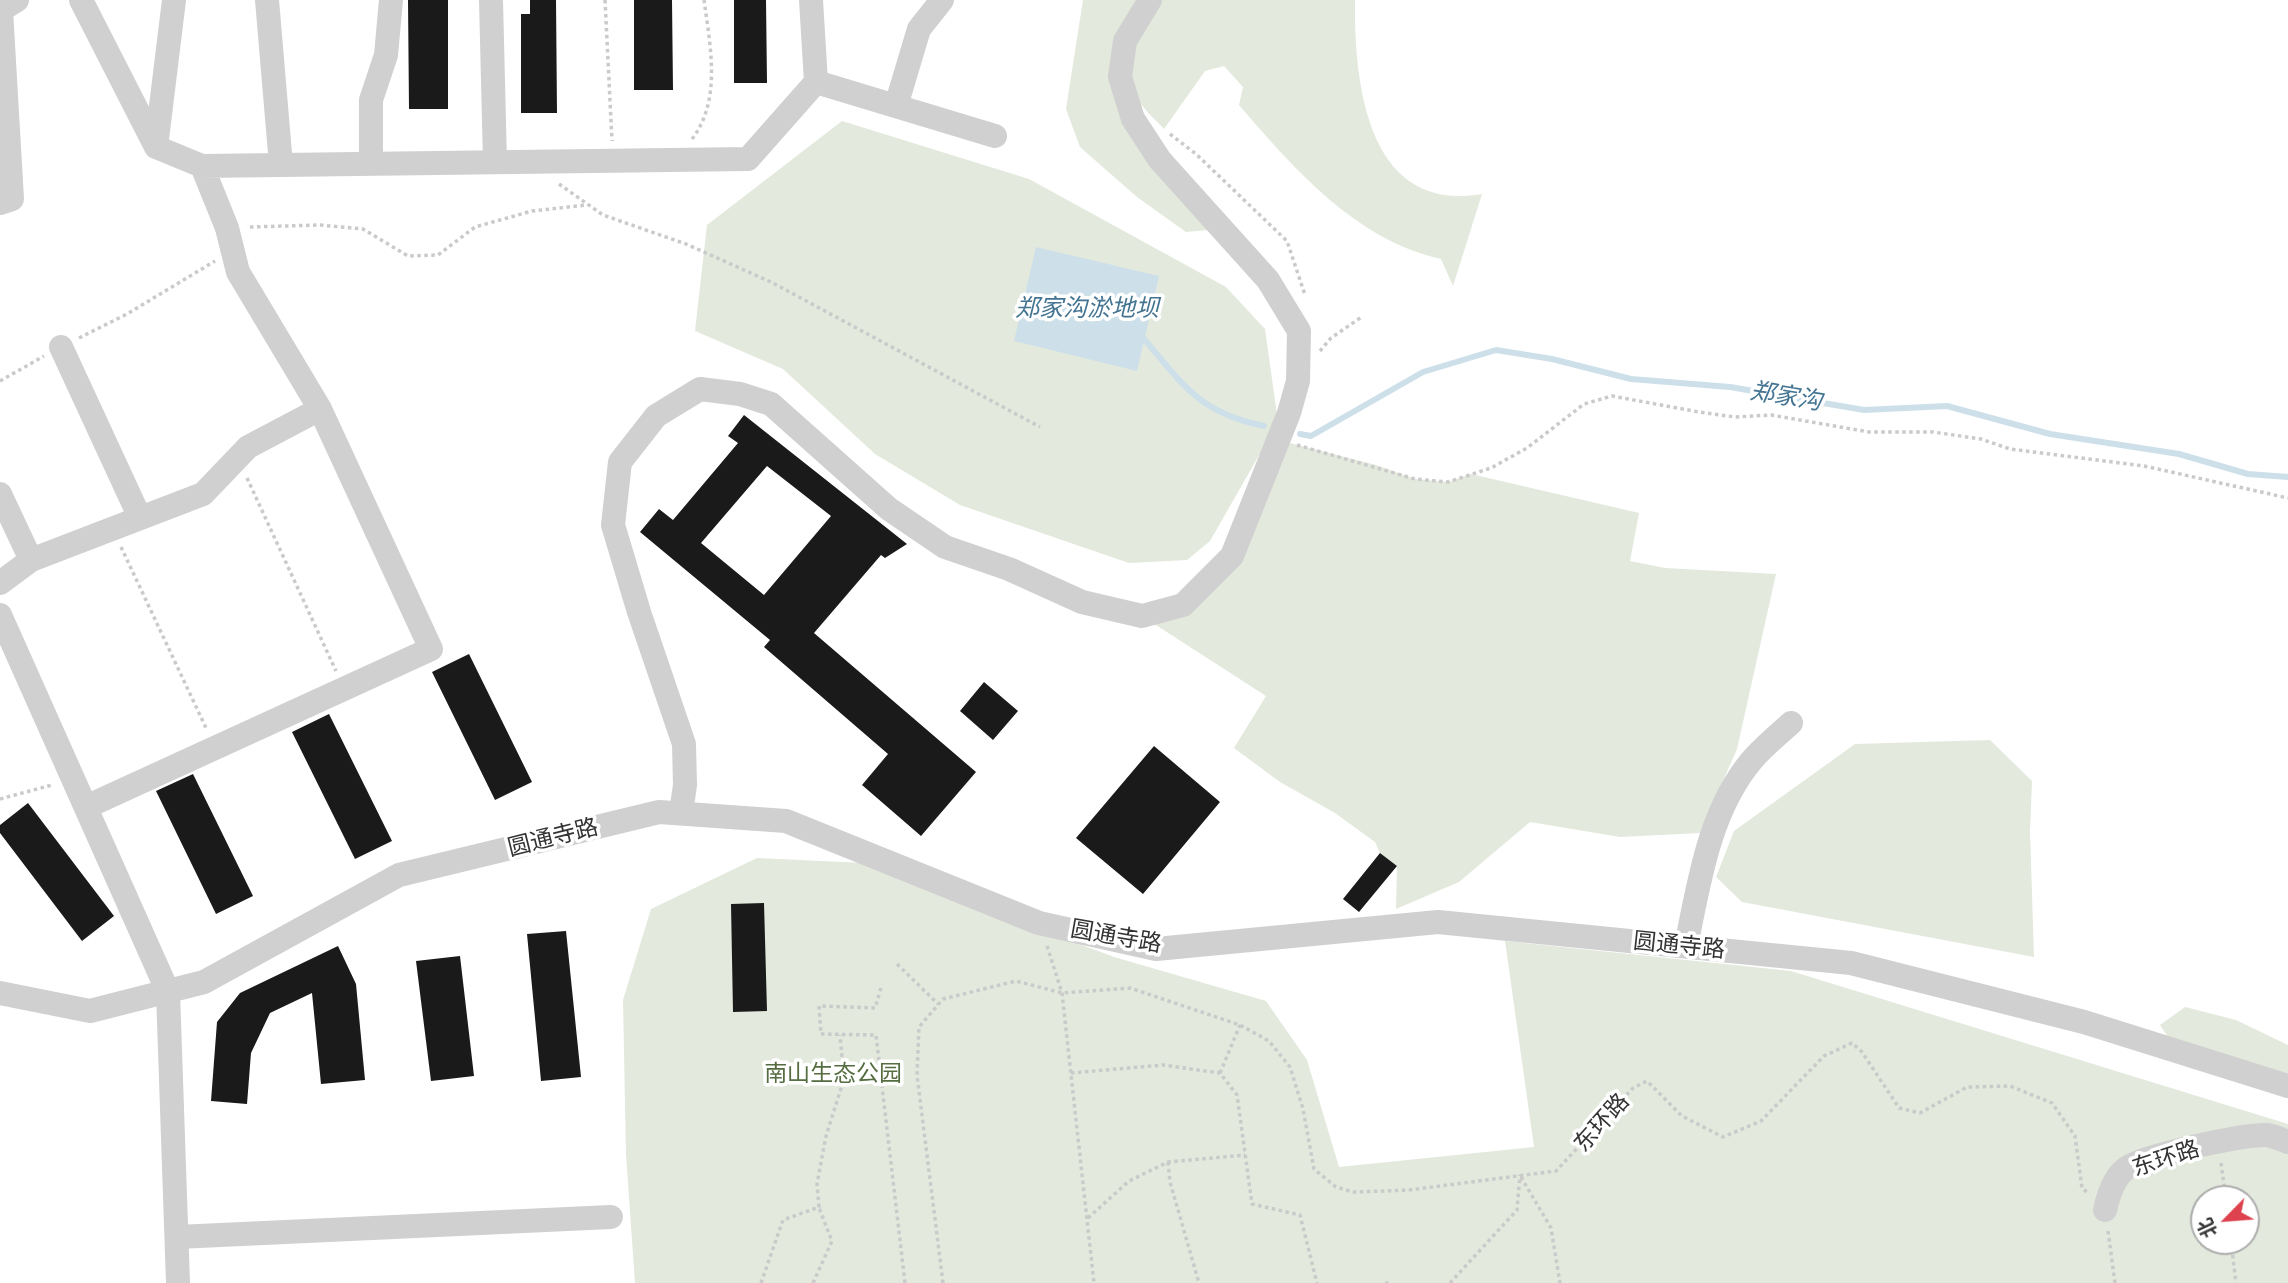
<!DOCTYPE html>
<html>
<head>
<meta charset="utf-8">
<style>
  body { margin:0 }
  #map { position:relative; width:2288px; height:1283px; overflow:hidden; background:#fff; font-family:"Work Sans","Noto Sans SC",sans-serif }
  canvas { display:block }
  .north { position:absolute; left:2190px; top:1185px; width:70px; height:70px; box-sizing:border-box; background:#fff; border:2px solid #adadad; border-radius:50%; rotate:245deg; font-size:19px; font-weight:700; line-height:28px; text-align:center; color:#333 }
  .north::after { content:''; display:block; margin:auto; width:24px; height:32px; background:#dd424e; clip-path:polygon(50% 0,100% 100%,50% 72%,0 100%) }
</style>
</head>
<body>
<div id="map">
<canvas width="2288" height="1283"></canvas>
<div class="north">北</div>
</div>
<script>
const c = document.querySelector('canvas').getContext('2d');
c.lineJoin = 'round';
function paint(path, color) { c.fillStyle = color; c.fill(path, 'evenodd'); }
function stroke(path, color, width, dash) { c.strokeStyle = color; c.lineWidth = width; c.lineCap = dash ? 'butt' : 'round'; c.setLineDash(dash || []); c.stroke(path); }
function label(font, color, halo, rows, align = 'center') {
  c.font = font + ' "Work Sans","Noto Sans SC",sans-serif'; c.lineWidth = 7; c.setLineDash([]); c.textBaseline = 'middle'; c.strokeStyle = halo; c.fillStyle = color; for (const [text, x, y, turn = 0] of rows) {
    c.save(); c.translate(x, y); c.rotate((+turn || 0) * Math.PI / 180); c.textAlign = isNaN(turn) ? turn : align; if (halo) c.strokeText(text, 0, 0); c.fillText(text, 0, 0); c.restore();
  }
}
const green = new Path2D(`
  M1083,0H1150L1120,77L1220,229L1186,232L1137,197L1080,147L1066,109Z
  M1159,0H1355C1354,83 1367,214 1482,194L1453,286L1441,259C1356,240 1294,169 1239,105L1243,87L1224,66L1205,71L1164,129C1156,120 1145,111 1139,101C1116,66 1142,30 1159,0Z
  M842,121L1029,179L1226,287L1265,329L1278,422L1210,541L1187,560L1129,563L960,505L875,454L783,369L695,331L707,225Z
  M1278,440L1376,465L1415,479L1448,482L1471,474L1639,513L1630,561L1665,568L1776,574L1737,749L1700,833L1620,837L1530,822L1459,882L1396,909L1397,866L1380,853L1375,842L1335,813L1280,782L1234,748L1266,696L1142,616L1183,605L1232,556Z
  M1990,740L2032,781L2030,831L2034,957L1742,902L1716,877L1734,831L1855,744Z
  M757,858L864,863L1114,957L1266,1001L1307,1060L1339,1167L1534,1147L1505,941L1791,971L2288,1124V1283H635L626,1154L623,1000L651,909ZM2204,1199H2246V1241H2204Z
  M2185,1007L2236,1020L2288,1045V1075L2170,1040L2160,1025Z`);
const water = new Path2D(`
  M1036,247L1159,276L1137,371L1014,341Z`);
const stream = new Path2D(`
  M1144,339C1184,386 1200,413 1264,426
  M1300,434L1311,436L1423,372L1496,350L1552,359L1631,379L1730,387L1864,410L1947,406L2050,434L2179,454L2248,474L2288,477`);
const building = new Path2D(`
  M408,0H448V109H409Z
  M530,0H556L557,113H521V14H530Z
  M634,0H672L673,90H634Z
  M734,0H766L767,83H734Z
  M744,415L907,544L885,558L881,555L814,633L976,772L921,836L862,785L888,754L764,647L770,640L640,532L659,509L673,520L738,443L728,436ZM767,466L831,516L764,595L701,543Z
  M469,654L532,782L495,800L432,672Z
  M984,682L1018,711L993,740L960,711Z
  M329,714L392,841L355,859L292,732Z
  M1154,746L1220,802L1143,894L1076,838Z
  M193,774L253,896L216,914L156,791Z
  M28,803L114,916L82,941L0,833V825Z
  M1380,853L1397,866L1359,912L1343,899Z
  M764,903L767,1011L733,1012L731,904Z
  M566,931L581,1077L541,1081L527,934Z
  M338,946L356,984L365,1080L321,1084L312,993L270,1013L251,1053L247,1104L211,1101L217,1022L240,993Z
  M460,956L474,1076L431,1081L416,961Z`);
const path = new Path2D(`
  M605,0L612,141
  M1170,134L1196,154L1287,241L1305,295
  M692,139C722,100 710,45 704,0
  M559,184L603,215L686,244L773,283L1040,427
  M250,227L320,225L363,229L408,256L438,255L475,227L532,211L587,205
  M79,338L127,314L215,261
  M1320,351L1331,338L1363,316
  M0,381L44,356
  M1297,445L1415,479L1448,482L1491,468L1527,448L1584,404L1612,396L1699,412L1735,417L1771,415L1869,432H1933L1981,439L2010,449L2144,466L2288,498
  M247,478L336,671
  M121,547L207,730
  M0,799L52,785
  M1047,946L1062,993L1094,1283
  M897,964L938,1004
  M881,988L875,1008L819,1006L821,1034L876,1035L905,1283
  M1071,1073L1163,1065L1220,1073L1237,1095L1252,1204L1300,1215L1317,1283
  M1220,1073L1240,1025
  M1168,1162L1170,1182L1199,1283
  M2221,1163L2226,1199
  M1521,1177L1551,1228L1560,1283
  M1088,1218L1129,1181L1168,1162L1245,1155
  M2108,1231L2115,1283
  M2231,1241L2236,1283
  M761,1283L783,1220L819,1207L817,1184L826,1136L844,1079L840,1035
  M813,1283L832,1241L819,1208
  M943,1283L917,1075L919,1027L943,999L1016,981L1062,993L1130,988L1240,1025L1269,1041L1290,1067L1303,1109L1314,1169L1336,1187L1353,1192L1409,1190L1556,1171L1633,1088L1647,1081L1682,1116L1723,1137L1761,1121L1824,1056L1852,1043L1862,1052L1899,1108L1920,1113L1967,1087L2010,1086L2052,1103L2075,1136L2082,1188L2088,1193
  M1385,1283H1392
  M1450,1283L1517,1210L1520,1175`);
const minor = new Path2D(`
  M81,0L156,147L202,166L748,159L816,82L811,0
  M267,0L281,165
  M491,0L495,162
  M816,82L995,136
  M896,106L919,29L942,0
  M156,147L174,0
  M371,164V100L386,55L391,0
  M0,203L12,199L1,10L17,0
  M61,347L140,518
  M0,494L31,560
  M0,583L31,560L203,494L248,447L320,409
  M0,615L168,992L178,1283
  M86,807L431,649L320,409L238,272L227,228L202,166
  M681,813L685,785L684,744L639,612L613,525L620,462L656,416L700,389L740,394L771,404L889,509L945,547L1009,569L1082,602L1142,616L1183,605L1232,556L1289,413L1298,381L1299,331L1268,280L1159,159L1133,119L1120,77L1125,41L1150,0
  M1686,946C1699,883 1709,811 1752,760C1763,747 1778,735 1791,723
  M0,993L90,1011L204,982L399,875L659,812L786,821L1039,923L1156,949L1438,922L1851,963L2084,1022L2288,1086
  M2105,1210C2108,1196 2115,1175 2128,1167C2146,1155 2245,1134 2267,1135C2274,1136 2282,1140 2288,1142
  M177,1237L611,1217`);
const streetNames = [
  ["圆通寺路",553,838,-14],
  ["圆通寺路",1116,937,10],
  ["圆通寺路",1679,946,6],
  ["东环路",1602,1123,-48],
  ["东环路",2166,1159,-18]
];
const parkNames = [
  ["南山生态公园",833,1074]
];
const waterNames = [
  ["郑家沟淤地坝",1087,309],
  ["郑家沟",1786,397,9]
];
paint(green, '#e3e9dc');
paint(water, '#cde0ea');
stroke(stream, '#cde0ea', 6);
paint(building, '#1a1a1a');
stroke(path, '#cacaca', 3.5, [3.5, 3.5]);
stroke(minor, '#d0d0d0', 24);
label('23px', '#333', '#fff', streetNames);
label('23px', '#566d41', '#fff', parkNames);
label('italic 24px', '#437492', '#fff', waterNames);
</script>
</body>
</html>
